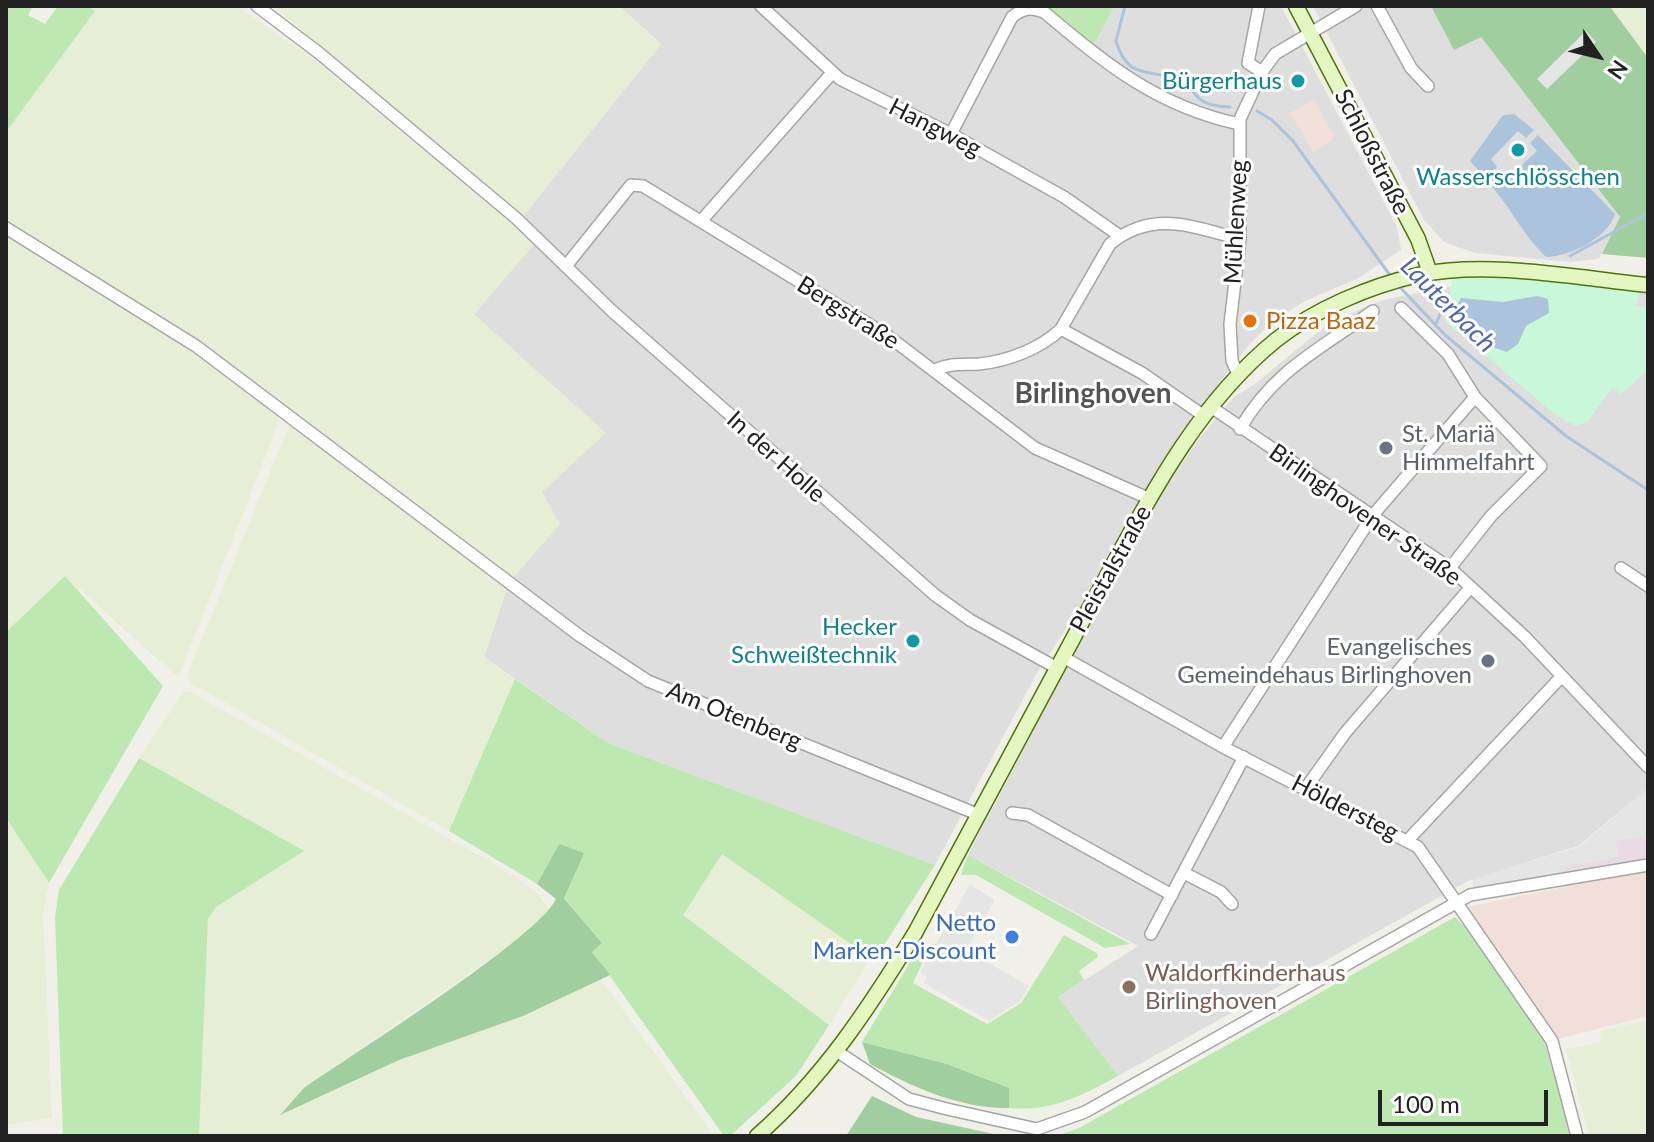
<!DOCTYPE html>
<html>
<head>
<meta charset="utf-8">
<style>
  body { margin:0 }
  #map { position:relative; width:1654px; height:1142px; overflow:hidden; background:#f1f0e8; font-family:Lato,sans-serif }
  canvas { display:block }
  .frame { position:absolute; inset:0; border:8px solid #212121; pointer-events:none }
  .north { position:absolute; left:1558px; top:16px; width:80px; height:80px; -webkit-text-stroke:6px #fff; paint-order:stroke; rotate:125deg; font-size:22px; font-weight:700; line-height:32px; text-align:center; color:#212121 }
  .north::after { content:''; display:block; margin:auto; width:28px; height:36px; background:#212121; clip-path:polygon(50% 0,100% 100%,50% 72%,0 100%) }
  .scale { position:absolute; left:1378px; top:1090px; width:170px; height:36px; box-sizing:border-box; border:4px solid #212121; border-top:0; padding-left:10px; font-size:24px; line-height:28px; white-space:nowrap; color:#212121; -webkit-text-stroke:6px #fff; paint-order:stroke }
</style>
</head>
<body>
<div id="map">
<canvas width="1654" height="1142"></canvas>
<div class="frame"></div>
<div class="north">N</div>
<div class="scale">100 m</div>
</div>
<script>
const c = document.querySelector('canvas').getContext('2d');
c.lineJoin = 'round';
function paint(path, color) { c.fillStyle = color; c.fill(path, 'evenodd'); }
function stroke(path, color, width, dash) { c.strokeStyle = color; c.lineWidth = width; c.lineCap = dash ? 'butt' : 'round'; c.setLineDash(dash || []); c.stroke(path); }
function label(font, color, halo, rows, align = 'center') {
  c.font = font + ' Lato,sans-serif'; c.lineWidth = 6; c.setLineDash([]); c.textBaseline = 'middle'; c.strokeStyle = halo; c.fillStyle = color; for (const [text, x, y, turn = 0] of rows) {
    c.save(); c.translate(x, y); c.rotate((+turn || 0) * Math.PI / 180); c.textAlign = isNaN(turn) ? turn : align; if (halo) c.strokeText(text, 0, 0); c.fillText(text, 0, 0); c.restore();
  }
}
const residential = new Path2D(`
  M619,6H1045L1093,46L1115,6H1281L1397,227L1401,250L1357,279L1305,301L1271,323L1249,345L1185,427L1137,503L1079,609L1038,671L935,865L608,743L484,657L509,582L559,524L542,492L474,314L542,234L524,215L661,44Z
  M1313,6H1431L1454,49L1481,37L1620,217L1599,259L1569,262L1475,253L1444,242L1424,220Z
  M1484,284L1596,287L1648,293V788L1578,846L1472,879L1118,1076L1058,997L1138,946L968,855L1138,531L1195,444L1234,397L1255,384L1330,322L1383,300L1447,287Z`);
const commercial = new Path2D(`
  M1314,99L1335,138L1313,152L1290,113Z
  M1648,870V1016L1557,1039L1467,907Z`);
const industrial = new Path2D(`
  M1648,788V861L1474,889L1472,879L1579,847Z`);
const farmland = new Path2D(`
  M88,6H237L313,59L514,226L533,246L474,314L606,433L542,492L560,524L513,578L201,345L6,222V132L94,11Z
  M273,6H619L661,44L524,215Z
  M1610,6H1648V58L1611,8Z
  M6,233L206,358L277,415L278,424L181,671L175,675L65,576L6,632Z
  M289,426L300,431L507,587L484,657L515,679L449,831L191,683L187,675Z
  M184,691L191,692L510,873L536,892L550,911L513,943L304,1088L282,1114L399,1060L523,1016L601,979L714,1136H199L208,919L216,907L303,851L139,758Z
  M6,818L49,883L43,914L52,1118L6,1125Z
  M723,853L871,958L829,1025L683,915Z
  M1644,1021L1648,1030V1136H1589L1566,1049L1601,1042L1600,1031Z`);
const grass = new Path2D(`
  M6,6H33L28,15L45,24L58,6H88L95,11L6,132Z
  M1045,6H1115L1093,46Z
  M65,576L163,686L49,883L6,818V632Z
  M515,679L608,743L935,865L877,956L871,958L722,854L683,915L829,1025L796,1076L730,1136H724L592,951L602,943L564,897L559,844L537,884L449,831Z
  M139,758L304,851L216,907L208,919L199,1136H63L55,917L59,890Z
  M968,855L1130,944L1105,948L976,875H961Z
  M1455,917L1470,932L1543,1036L1571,1136H1057L1079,1128Z
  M1064,935L1097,953L1098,957L1079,971L1084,980L1058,997L1118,1076C1081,1096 1051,1112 1009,1108V1088L947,1064L862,1042L920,946L930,947L913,983L987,1024L1021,1003Z`);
const forest = new Path2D(`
  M1431,6L1611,8L1648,58V258L1602,254L1620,217L1481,37L1454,50Z
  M559,844L584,853L564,898L602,943L592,952L610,975L523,1016L399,1060L280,1115L304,1088C350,1056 539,937 556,899L537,884Z
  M862,1042L947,1064L1009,1088V1108C961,1109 912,1087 870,1064Z
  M872,1096L916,1117L1003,1136H846Z`);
const park = new Path2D(`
  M1452,278L1532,279L1639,293L1636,306L1648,308V370L1621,394L1613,387L1588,421L1577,427L1553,413L1446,322Z`);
const parking = new Path2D(`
  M1586,31L1596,42L1547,89L1537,79Z
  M1648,789V836L1616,841L1618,857L1565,867L1561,875L1475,889L1473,880L1579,847Z
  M970,884L995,900L966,950L1029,986L1020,1001L989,1021L923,983L927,976L920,972Z`);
const water = new Path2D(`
  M1514,114L1534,130L1526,138L1518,131L1491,159L1497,167L1485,178L1470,161L1503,115Z
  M1538,135L1615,214C1607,239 1570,256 1546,257C1522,234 1510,206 1488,182L1500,170L1508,178L1537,151L1530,143Z
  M1537,296L1548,299L1549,313L1526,326L1518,344L1507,352L1495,348L1484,328L1463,318L1455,309L1461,298L1503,302Z`);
const stream = new Path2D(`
  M1125,6L1116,41C1127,79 1148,69 1176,79C1202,88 1186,105 1230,107
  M1648,64V74
  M1257,111L1272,120L1293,141L1392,278
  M1570,256L1648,213
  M1397,284L1445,335L1566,436L1648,490
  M1436,324L1445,302`);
const minor = new Path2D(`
  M257,6L319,53L516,218L612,311L935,595L970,620L1057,668
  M761,6L840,79L951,134L1064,197L1120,236
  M1259,6L1248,63L1262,72
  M1377,6L1411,68L1428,86
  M951,134L1012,17C1023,8 1031,7 1044,12C1107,65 1157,106 1239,124
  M701,221L832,73
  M6,228L196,346L580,636L648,681L977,814
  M566,266L631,185L643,186L888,336L1035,448L1150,499
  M1401,308L1448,354L1475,397L1541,466L1491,516L1450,568
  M1061,329L1110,244C1153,209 1193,227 1240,239
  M935,370C949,363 963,365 979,364C1008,361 1040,349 1061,329L1142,373L1204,416
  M1239,376L1232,361L1230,324L1240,239V119L1262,72L1275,54L1356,6
  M1211,407L1450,568L1525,637L1648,767
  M1240,429C1273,371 1320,349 1373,311
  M1621,568L1648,586
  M1063,657L1223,747L1418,847L1552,1041L1577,1136
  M1223,747L1373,515L1475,397
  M1306,788L1345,733L1470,588
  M1012,813L1028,815L1172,895
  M1408,840L1562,676
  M1184,873L1221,892L1232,904
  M1151,934L1244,757
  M838,1052L909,1099L947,1109L1037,1129L1085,1112L1470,895L1648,865`);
const secondary = new Path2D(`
  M1296,6L1418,239L1430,273
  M757,1136C823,1078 869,1008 915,933C974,825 1031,715 1090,607C1142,513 1190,410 1276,340C1315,309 1370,286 1418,275C1488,260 1578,278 1648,285`);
const markers = [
  [1298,81,8,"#0f9aa8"],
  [1518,150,8,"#0f9aa8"],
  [1250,321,8,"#e8710a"],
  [1386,448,8,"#6b7280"],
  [913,641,8,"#0f9aa8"],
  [1488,661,8,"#6b7280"],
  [1012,937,8,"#3f7fe0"],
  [1129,987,8,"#8d6e63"]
];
const cultureNames = [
  ["Bürgerhaus",1282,81],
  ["Wasserschlösschen",1518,177,"center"],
  ["Hecker",897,627],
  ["Schweißtechnik",897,655]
];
const streetNames = [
  ["Hangweg",935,128,27],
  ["Schloßstraße",1372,152,63],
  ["Mühlenweg",1236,222,-87],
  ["Bergstraße",848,313,32],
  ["In der Holle",776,457,42],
  ["Birlinghovener Straße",1365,515,35],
  ["Pleistalstraße",1111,569,-61],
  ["Am Otenberg",734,716,22],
  ["Höldersteg",1345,808,27]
];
const foodNames = [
  ["Pizza Baaz",1266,321]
];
const worshipNames = [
  ["St. Mariä",1402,434],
  ["Himmelfahrt",1402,462],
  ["Evangelisches",1472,647,"right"],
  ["Gemeindehaus Birlinghoven",1472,675,"right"]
];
const shopNames = [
  ["Netto",996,923],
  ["Marken-Discount",996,951]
];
const educationNames = [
  ["Waldorfkinderhaus",1145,973],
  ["Birlinghoven",1145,1001]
];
const waterNames = [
  ["Lauterbach",1448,305,45]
];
const quarterNames = [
  ["Birlinghoven",1093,394]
];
paint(residential, '#dfdede');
paint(commercial, '#f0e0d9');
paint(industrial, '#eadae3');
paint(farmland, '#e6eed5');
paint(grass, '#bde8b1');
paint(forest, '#a0ce9f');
paint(park, '#c8f8d9');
paint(parking, '#e5e5e5');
paint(water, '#abc4dc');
stroke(stream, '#abc4dc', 3);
stroke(minor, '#a5a5a5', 14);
stroke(secondary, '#4d760a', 17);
stroke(minor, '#fff', 11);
stroke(secondary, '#e5f7c0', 14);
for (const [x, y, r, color] of markers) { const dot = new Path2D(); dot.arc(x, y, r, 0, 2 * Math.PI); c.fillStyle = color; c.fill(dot); stroke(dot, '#fff', 3); }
label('24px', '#0d838f', '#fff', cultureNames, 'right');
label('24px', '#212121', '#fff', streetNames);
label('24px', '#c56008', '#fff', foodNames, 'left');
label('24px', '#5b616d', '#fff', worshipNames, 'left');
label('24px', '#366cbe', '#fff', shopNames, 'right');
label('24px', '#785e54', '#fff', educationNames, 'left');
label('italic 26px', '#5066ae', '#fff', waterNames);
label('bold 28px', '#545454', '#fff', quarterNames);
</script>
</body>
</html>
